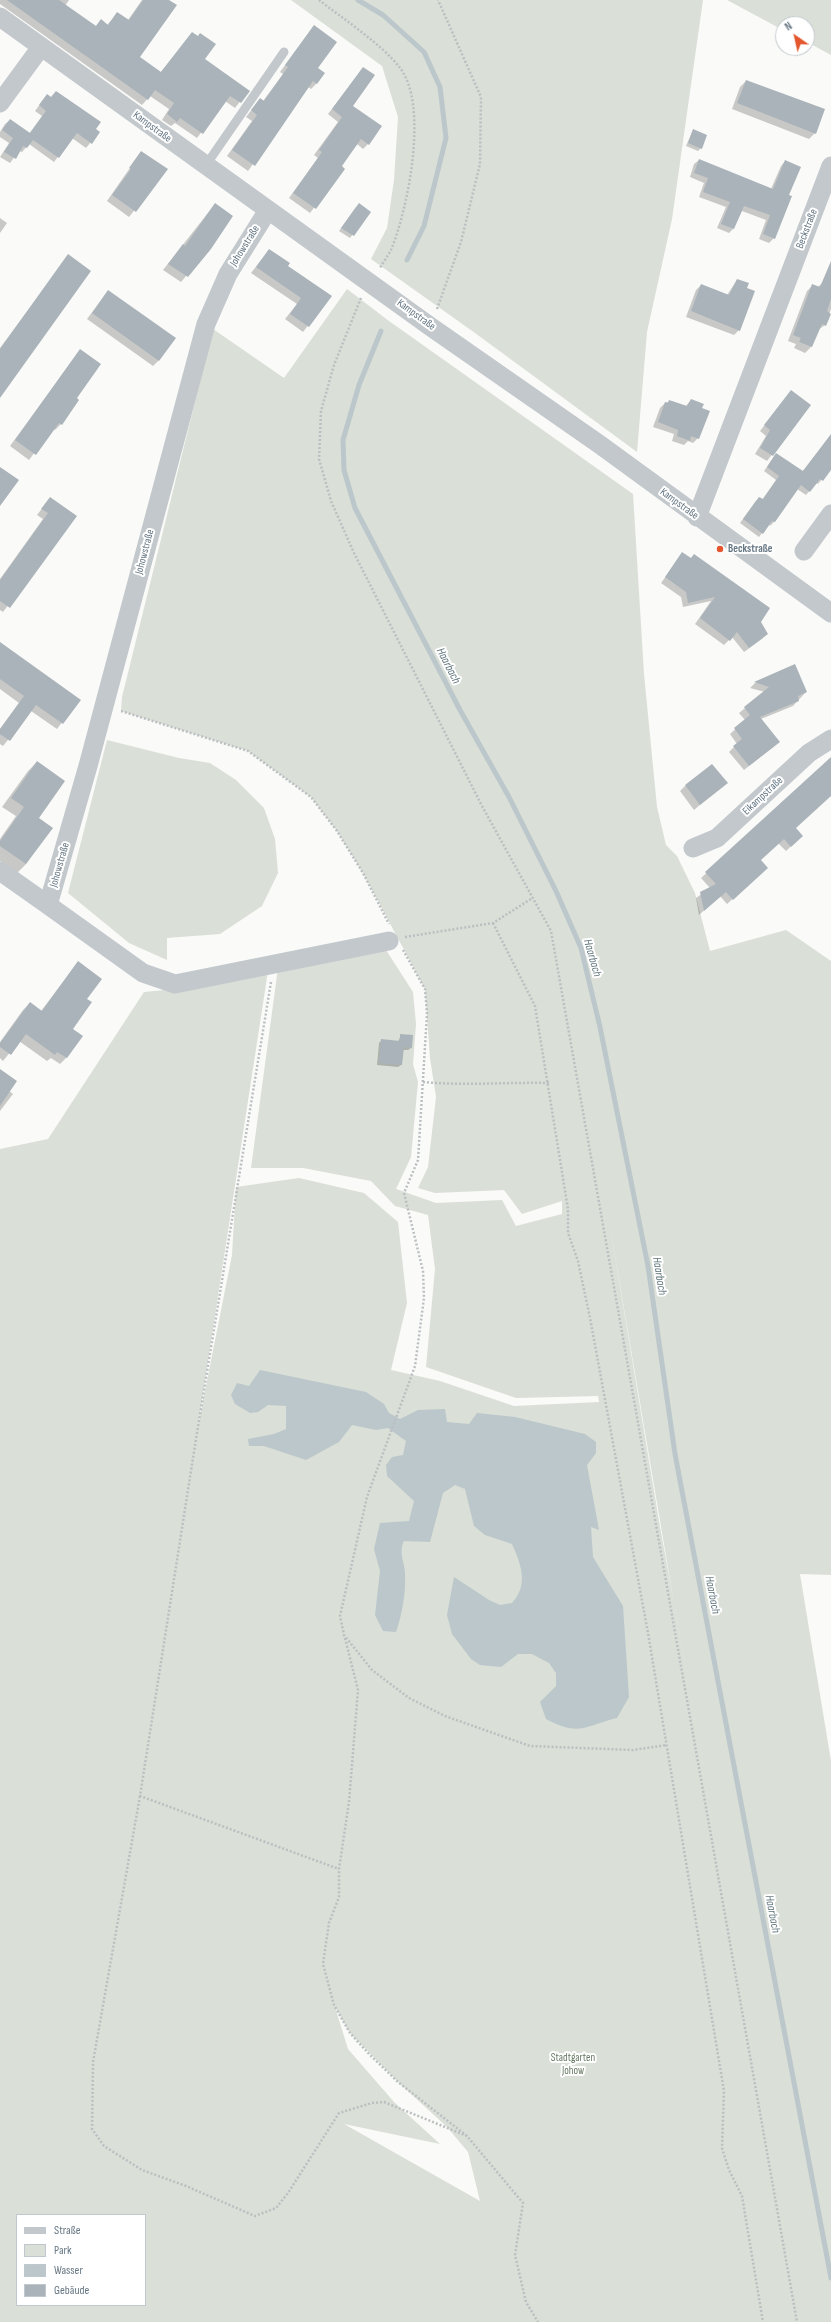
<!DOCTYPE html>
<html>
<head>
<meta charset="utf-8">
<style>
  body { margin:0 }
  #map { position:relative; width:831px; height:2322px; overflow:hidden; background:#fafaf8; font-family:"Sofia Sans Condensed",sans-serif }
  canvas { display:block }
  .legend { position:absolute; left:16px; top:2214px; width:130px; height:92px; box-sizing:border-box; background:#fff; border:1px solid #c1c8cd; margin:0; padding:5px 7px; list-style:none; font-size:12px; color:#657683 }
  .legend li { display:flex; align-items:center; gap:8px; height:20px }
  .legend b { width:20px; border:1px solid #c1c8cd }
  .north { position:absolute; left:775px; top:16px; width:40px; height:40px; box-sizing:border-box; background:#fff; border:1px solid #c1c8cd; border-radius:50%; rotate:326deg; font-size:11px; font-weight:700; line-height:16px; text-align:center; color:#657683 }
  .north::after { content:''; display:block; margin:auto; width:14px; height:18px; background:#e4572e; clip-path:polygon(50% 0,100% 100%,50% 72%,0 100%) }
</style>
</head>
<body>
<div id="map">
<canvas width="831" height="2322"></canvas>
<ul class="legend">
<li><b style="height:5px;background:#c3c8cc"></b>Straße</li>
<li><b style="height:11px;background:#dadfd7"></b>Park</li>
<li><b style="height:11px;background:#bbc7cb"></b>Wasser</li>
<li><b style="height:11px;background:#aab3b9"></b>Gebäude</li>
</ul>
<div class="north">N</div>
</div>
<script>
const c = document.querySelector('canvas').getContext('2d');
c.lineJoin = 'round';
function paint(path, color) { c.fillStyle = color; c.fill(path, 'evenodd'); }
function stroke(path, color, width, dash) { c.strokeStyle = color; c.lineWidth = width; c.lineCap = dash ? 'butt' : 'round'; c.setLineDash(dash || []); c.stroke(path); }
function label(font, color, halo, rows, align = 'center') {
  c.font = font + ' "Sofia Sans Condensed",sans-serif'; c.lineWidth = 4; c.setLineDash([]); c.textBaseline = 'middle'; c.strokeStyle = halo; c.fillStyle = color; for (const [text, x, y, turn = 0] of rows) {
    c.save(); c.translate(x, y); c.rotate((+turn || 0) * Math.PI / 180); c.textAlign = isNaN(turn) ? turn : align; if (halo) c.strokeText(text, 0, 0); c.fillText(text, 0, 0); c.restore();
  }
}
const green = new Path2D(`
  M291,0H703L672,219L647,332L637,452L475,333L371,259L387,228L394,180L398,117L382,66Z
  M727,0H831V55L807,42V24H783V30Z
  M347,289L389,321L633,494L644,674L657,807L666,845L677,856L695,893L710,951L786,930L831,961V1575L800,1574L831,1761V2322H0V1149L48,1139L144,992L175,989L268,971L198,1426L232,1255L236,1187L299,1178L364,1193L398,1222L407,1303L391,1370L440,1381L514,1406L599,1402L598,1396L516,1398L426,1367L435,1269L428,1215L395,1206L371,1181L303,1168H251L278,968L386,950L413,992L416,1024L413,1064L418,1082L411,1157L396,1189L436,1203L502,1200L516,1226L562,1214V1201L522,1214L504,1190L435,1193L418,1188L428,1167L436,1097L430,1058L425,989L363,873L337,831L311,797L248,751L121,711L122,697L213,329L284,378ZM608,1214L675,1609L726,1888L659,1521ZM335,2007L350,2033L398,2082L447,2127L468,2152L480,2201L344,2124L440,2144L394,2102L348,2049ZM17,2215H145V2305H17Z
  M107,740L179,758L210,763L236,780L264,808L275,839L278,873L262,906L220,934L167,938V960L129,943L68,893Z`);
const water = new Path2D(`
  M260,1370L366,1392L384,1404L389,1413L400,1419L418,1410L445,1409L447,1422L469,1424L477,1413L515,1417L585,1434L596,1442V1453L587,1465L599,1530L591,1527L593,1557L623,1606L629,1697L617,1718C584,1726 580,1737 546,1719L540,1702L556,1686V1673L549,1663L532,1654H518L501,1667L480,1665L471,1659L452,1634L447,1615L454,1577L489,1600L500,1605L512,1603C529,1585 521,1564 512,1544L485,1535L474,1526L465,1489L455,1485L443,1493L430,1542L404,1541C398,1553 405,1562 405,1574C406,1594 402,1614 396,1632L383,1631L375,1615L380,1571L374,1549L380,1523L409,1521L414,1501L387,1476L386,1465L392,1457L403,1455L406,1441L388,1428L376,1430L352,1425L339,1442L306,1460L264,1446H249L248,1439L274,1434L286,1429V1406L268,1405L258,1412L250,1413L235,1404L231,1395L237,1383L249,1386Z`);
const shadow = new Path2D(`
  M0,0H69L65,6L95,27L101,21L107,25L118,13L128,20L142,0H168L139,57L160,73L192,33L198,37L204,60L248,91L235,108L225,101L197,138L175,123L171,126L162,120L169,109L150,96L142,105L0,4Z
  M314,26L317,83L311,89L308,87L248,171L227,156L252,121L246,117L260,99L263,101L283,74L280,72Z
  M363,68L352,106L368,144L363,149L357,144L340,167L343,169L310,213L289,198L318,158L314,155L338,122L328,114Z
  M746,81L815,133L809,139L732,109L740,87Z
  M43,100L99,132L86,148L72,138L54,162L29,144L22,152L19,151L10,163L0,157L9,143L0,137V132L5,124L10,120L29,134L42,116L35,111Z
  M693,130L701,148L698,151L686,146Z
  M141,152L166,170L129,217L107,201Z
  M699,160L771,189L781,166L785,161L787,196L774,238L769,243L759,239L766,220L742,211L733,229L729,233L717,228L726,207L699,197L704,183L690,177L694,164Z
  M215,204L210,248L181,282L163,270Z
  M356,207L370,212L350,238L339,231Z
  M0,218L7,223L0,233Z
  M269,250L287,266L331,296L303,332L285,319L297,304L251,273Z
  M68,256L0,396V348Z
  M737,280L746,289L739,330L734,335L686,317L696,290L701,285L727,295Z
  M822,283L831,286V309L825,325L818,330L811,347L805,353L794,348L796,344L788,341L807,291L813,285L818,287Z
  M108,291L159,360L153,366L87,319Z
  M80,350L75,398L61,424L55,430L53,428L29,460L10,446Z
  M791,391L810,405L767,461L755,454L766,436L760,431Z
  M691,400L698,438L693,443L688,441L684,445L672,441L674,434L653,427L660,408L665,403L670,401L685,407Z
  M831,435V468L818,484L816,483L806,495L797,489L774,522L770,526L769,524L759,537L740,523L755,502L759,498L762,500L776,480L764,471L776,454L802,472Z
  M50,498L76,516L3,612L0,610V579L43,519L37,515Z
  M682,554L760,622L767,633L762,639L744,652L732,637L724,645L695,624L711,601L683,607L681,597L661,583Z
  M0,643L79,700L57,729L31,711L3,746L0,744V729L19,703L0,689Z
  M794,666L806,692L793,706L761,719L773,747L744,770L729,752L737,744L730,734L745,720L739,713L765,692L750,688L755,683Z
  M831,759V795L795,828L802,836L786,851L778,843L759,861L761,873L727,904L720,896L699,915L696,898L710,888L701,878Z
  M37,762L38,819L51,828L26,864L17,873L0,861V839L16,816L2,807L28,771Z
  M726,783L694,810L680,791L685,786Z
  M78,962L86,999L72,1029L82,1036L66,1058L60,1064L51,1058L47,1061L19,1041L3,1061L0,1058V1042L23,1010L30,1003L41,1011Z
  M401,1035L411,1048L408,1050H403L401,1065L398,1067L377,1065L379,1043L382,1040L398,1042Z
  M0,1075L9,1091L13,1094L0,1111Z`);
const stream = new Path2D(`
  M358,0L383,15L424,52L440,87L446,138L424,226L407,260
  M381,331L359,385L343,440L344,470L355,508L460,710L509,797L556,891L581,948L600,1027L648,1266L675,1454L831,2278`);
const building = new Path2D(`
  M7,0H59L96,26L101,19L108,25L117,12L129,20L143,0H169L177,5L140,57L161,72L192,32L198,36L200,33L216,44L205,59L250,91L241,103L230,96L203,134L180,118L177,122L167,114L174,103L155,90L148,100Z
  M314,25L337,42L318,68L325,73L317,84L313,81L255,166L232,150L257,115L251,110L260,98L264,101L288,67L285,65Z
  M363,67L375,75L353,106L382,126L369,145L361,139L342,166L345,169L316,209L293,193L322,152L319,150L342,117L332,109Z
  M746,80L825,109L816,134L737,103Z
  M56,91L101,122L96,129L100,132L92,144L77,133L59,158L33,140L27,148L23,146L16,159L4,152L13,138L2,130L10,119L30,133L46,111L39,105L47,94L51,97Z
  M693,129L707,135L702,149L688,143Z
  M141,151L168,169L136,212L112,195L131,169L129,168Z
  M699,159L773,189L785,160L801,167L789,195L792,196L775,239L763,234L770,215L744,206L734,229L721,224L730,202L703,192L708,178L694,173Z
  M215,203L233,216L211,249L188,277L168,264L183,244L185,246Z
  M359,203L371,212L354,236L341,228Z
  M269,249L290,263L288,266L332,296L309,327L290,314L301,298L256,267Z
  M68,254L91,271L0,398V349Z
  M831,261V299L827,311L831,314L826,326L822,324L812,347L799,342L801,338L793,335L812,284L820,287Z
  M737,279L749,283L747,288L755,291L740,331L691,311L701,284L729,295Z
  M108,290L176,338L159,361L92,313Z
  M80,349L101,364L77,398L79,400L62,425L59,423L36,455L15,440Z
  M791,390L811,405L773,456L760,448L770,430L764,425Z
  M691,399L704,404L702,408L710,411L699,439L691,436L690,441L677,436L678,430L658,422L665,402L668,403L669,400L687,406Z
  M831,434V470L823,481L820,479L810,492L801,485L775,522L772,521L763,534L743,519L759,497L763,499L779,476L767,467L776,453L803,471Z
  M0,467L19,480L0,506Z
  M50,497L77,516L10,608L0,601V580L48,513L41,509Z
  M682,552L691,558L694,554L770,608L761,622L768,634L749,648L737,632L730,641L700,618L715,597L688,603L686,592L665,577Z
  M0,642L81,700L63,724L36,705L10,741L0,734V729L24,696L0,679Z
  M795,664L807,692L798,696L799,701L760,717L780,742L749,766L733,746L742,739L734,728L750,715L744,707L769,687L754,682Z
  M831,757V796L796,828L803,836L791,847L784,839L761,860L768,868L756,879L733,900L726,892L704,911L700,892L716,884L705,872Z
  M37,761L65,781L39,818L53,828L26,864L0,846V841L24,807L11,798Z
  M712,764L728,783L700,805L685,785Z
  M78,961L102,979L87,999L92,1002L73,1029L83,1036L67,1058L57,1052L55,1055L26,1034L11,1055L0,1047V1043L30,1002L42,1011Z
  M400,1034L413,1035L412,1048L404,1047L402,1065L379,1063L381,1039L400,1041Z
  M0,1069L17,1081L0,1106Z`);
const path = new Path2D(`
  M319,0C342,18 383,45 400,68C429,105 408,209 391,250C388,256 383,262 380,268
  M361,298L334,365L321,411L319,459L331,501L354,553L482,806L551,931L797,2322
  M437,309L461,242L480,164L481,97L438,0
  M121,711L248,751L311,797L337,831L363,873L389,924
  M493,923L535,1006L568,1209V1233L578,1261L590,1318L648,1633L724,2091L722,2148L729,2170L742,2196L763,2322
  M405,937L493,923L531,899
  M403,950L425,989L427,1014L418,1160L404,1193L423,1271L424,1298L415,1366L367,1497L340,1616L344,1635L372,1670L409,1698L445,1716L530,1746L633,1750L667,1745
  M271,982L196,1439L140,1796L339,1869
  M423,1082C465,1086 507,1082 549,1083
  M345,1638L358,1690L349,1802L339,1869V1897L329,1923L323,1964L334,2005L350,2033L369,2054L398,2082L467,2136L523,2203L515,2255L526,2302L538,2322
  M140,1796L93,2062L92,2129L104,2146L142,2170L186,2186L255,2216L276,2208L288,2193L339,2113L372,2103L384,2102L467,2136`);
const service = new Path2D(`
  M206,165L284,52`);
const minor = new Path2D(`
  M0,17L431,327L599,444L831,613
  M0,103L41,47
  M697,517L831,166
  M804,551L831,514
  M693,848L717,838L809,753L831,739
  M0,871L48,905L88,766L206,324L228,274L268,210
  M48,905L143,973L175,984L389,941`);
const markers = [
  [720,549,4,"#e4572e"]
];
const streetNames = [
  ["Kampstraße",152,127,36],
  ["Beckstraße",807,229,-69],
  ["Johowstraße",245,246,-58],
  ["Kampstraße",416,315,36],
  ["Kampstraße",679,504,36],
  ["Johowstraße",145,552,-75],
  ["Eikampstraße",763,796,-43],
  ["Johowstraße",60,865,-74]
];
const poiNames = [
  ["Beckstraße",728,549]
];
const parkNames = [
  ["Stadtgarten",573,2058],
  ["Johow",573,2071]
];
const waterNames = [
  ["Haarbach",448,666,63],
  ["Haarbach",592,958,74],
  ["Haarbach",659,1276,81],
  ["Haarbach",712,1595,79],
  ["Haarbach",772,1914,79]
];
paint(green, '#dadfd7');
paint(water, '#bbc7cb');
paint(shadow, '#0003');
stroke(stream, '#bbc7cb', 5);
paint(building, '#aab3b9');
stroke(path, '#bbbfc2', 2.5, [2, 2]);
stroke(service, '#c3c8cc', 9);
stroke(minor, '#c3c8cc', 19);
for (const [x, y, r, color] of markers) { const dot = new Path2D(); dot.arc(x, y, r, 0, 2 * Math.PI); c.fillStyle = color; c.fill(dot); stroke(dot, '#fff', 1.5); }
label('11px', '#657683', '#fff', streetNames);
label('bold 11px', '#657683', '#fff', poiNames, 'left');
label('11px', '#687a64', '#fff', parkNames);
label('italic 12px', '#60757c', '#fff', waterNames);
</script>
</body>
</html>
